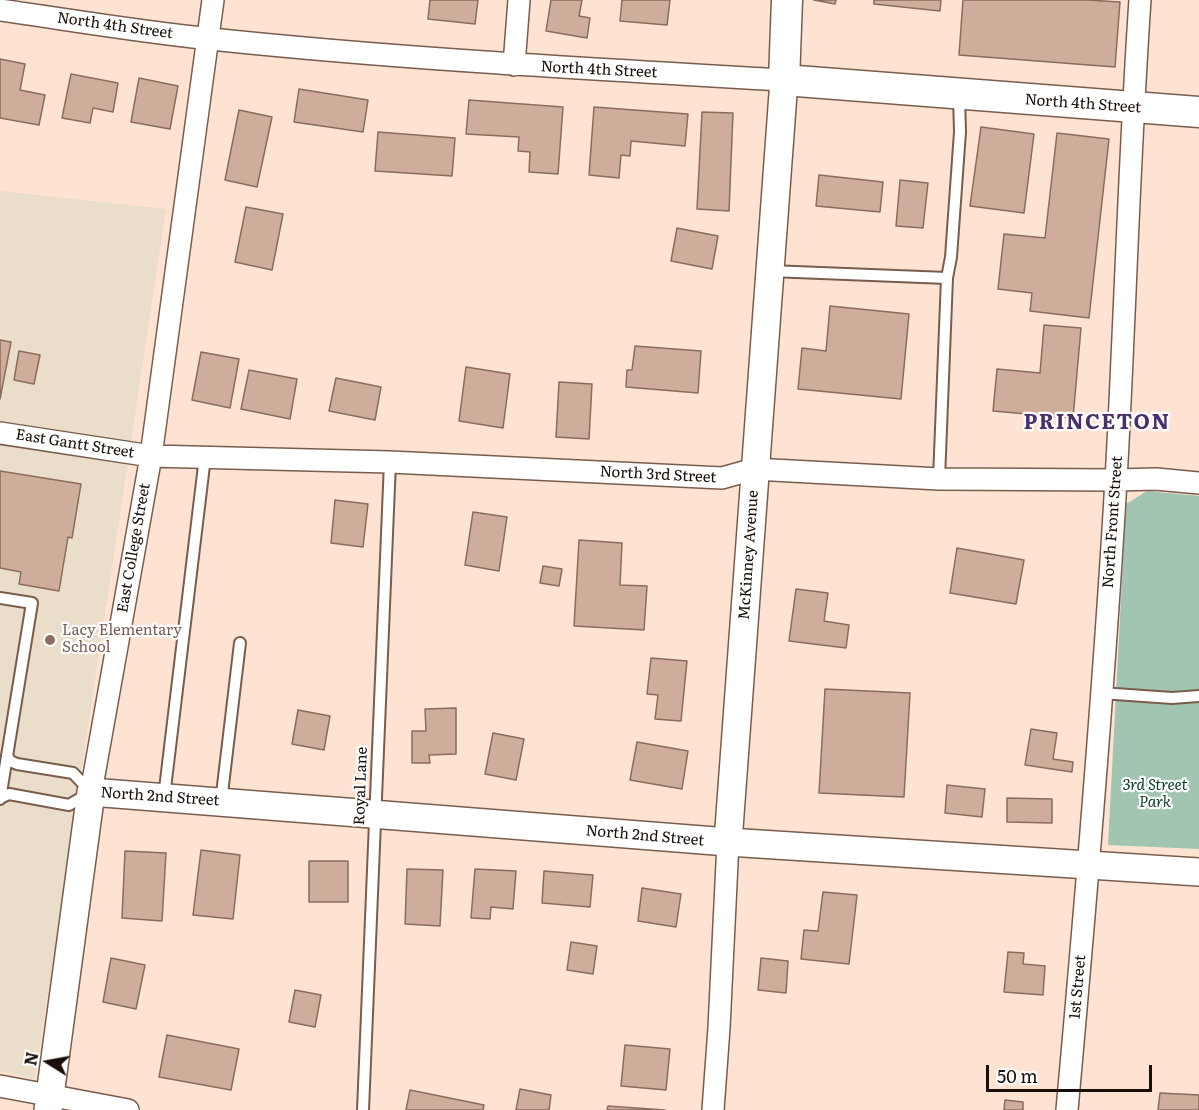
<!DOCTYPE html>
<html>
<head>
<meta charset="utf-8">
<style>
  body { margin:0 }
  #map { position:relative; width:1199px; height:1110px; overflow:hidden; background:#fee3d3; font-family:Literata,serif }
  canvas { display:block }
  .north { position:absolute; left:18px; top:1032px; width:60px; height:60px; -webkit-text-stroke:4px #fff; paint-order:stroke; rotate:281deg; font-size:16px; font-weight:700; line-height:24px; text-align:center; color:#190e08 }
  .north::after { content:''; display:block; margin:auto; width:21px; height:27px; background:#190e08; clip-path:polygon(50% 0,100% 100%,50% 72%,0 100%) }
  .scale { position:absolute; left:986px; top:1065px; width:166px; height:27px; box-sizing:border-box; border:3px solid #190e08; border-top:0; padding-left:8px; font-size:18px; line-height:21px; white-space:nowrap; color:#190e08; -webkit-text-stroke:4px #fff; paint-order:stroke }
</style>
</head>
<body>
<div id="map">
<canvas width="1199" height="1110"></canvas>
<div class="north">N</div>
<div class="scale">50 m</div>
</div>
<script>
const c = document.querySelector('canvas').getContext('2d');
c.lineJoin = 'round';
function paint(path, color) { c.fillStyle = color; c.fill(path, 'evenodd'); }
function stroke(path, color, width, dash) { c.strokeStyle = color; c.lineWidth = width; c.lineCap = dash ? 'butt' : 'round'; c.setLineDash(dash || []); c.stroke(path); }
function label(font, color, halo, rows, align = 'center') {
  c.font = font + ' Literata,serif'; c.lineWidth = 4.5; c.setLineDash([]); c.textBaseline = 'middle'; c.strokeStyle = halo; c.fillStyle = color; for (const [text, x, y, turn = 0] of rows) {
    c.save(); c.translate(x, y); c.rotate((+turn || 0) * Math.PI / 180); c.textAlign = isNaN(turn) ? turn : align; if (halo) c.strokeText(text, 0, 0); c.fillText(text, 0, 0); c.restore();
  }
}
const education = new Path2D(`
  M0,191L166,209L35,1079L0,1071Z`);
const green = new Path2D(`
  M1147,491L1199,496V849L1108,845L1126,504Z`);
const building = new Path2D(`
  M430,0H478L475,24L428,19Z
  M551,0H582L579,16L590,18L587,38L546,31Z
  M622,0H670L667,25L620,21Z
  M814,0H836L835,4Z
  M874,0H941L940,11L874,4Z
  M963,0H1088L1120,2L1115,67L959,55Z
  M0,59L25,64L20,90L45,95L39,125L0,118Z
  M71,74L118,83L113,112L93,108L90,123L62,118Z
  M139,78L178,86L170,129L131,122Z
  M299,89L368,100L363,132L294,122Z
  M469,100L563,107L558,174L529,172L530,152L518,151L519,137L466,134Z
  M594,107L688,114L685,146L631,141L630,156L621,155L619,178L589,175Z
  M239,110L272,117L257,187L225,180Z
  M702,112L733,113L729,211L697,209Z
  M981,127L1034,134L1024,213L970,206Z
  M378,132L455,138L452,176L375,171Z
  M1057,133L1109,139L1089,318L1030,311L1032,293L998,289L1004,234L1045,238Z
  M819,175L883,182L880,212L816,206Z
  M900,180L928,183L923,228L896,226Z
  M246,207L283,214L272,270L235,262Z
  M677,228L718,236L712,269L671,261Z
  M830,306L909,314L901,399L798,389L802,348L826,351Z
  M1044,325L1081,328L1073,418L993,411L997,369L1040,373Z
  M0,340L11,342L0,399Z
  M635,346L701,351L698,393L626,387L627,370H632Z
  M19,351L40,355L34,384L14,380Z
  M201,352L239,359L230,408L192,400Z
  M466,367L510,374L503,428L459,421Z
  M249,370L297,379L290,419L241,409Z
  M336,378L381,387L375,420L329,411Z
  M559,382L592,384L589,439L556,437Z
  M0,471L81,484L72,538L68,537L59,591L19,584L21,572L0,568Z
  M335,500L368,504L363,547L331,543Z
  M473,512L507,517L499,571L465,565Z
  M579,540L622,543L620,585L647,586L644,630L574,626Z
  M957,548L1024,560L1016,604L950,593Z
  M543,566L562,569L559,586L540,583Z
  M796,589L828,593L824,621L849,625L846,648L789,641Z
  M651,658L687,661L681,721L655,719L658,695L647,694Z
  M825,689L910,693L904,797L819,793Z
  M456,708V754L429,755L430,763H412V731H426L425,709Z
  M298,710L330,716L324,750L292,744Z
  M1031,729L1057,733L1053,759L1073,762L1072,772L1025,765Z
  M493,733L524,739L516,780L485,774Z
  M637,742L688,751L682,789L630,780Z
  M947,785L985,789L982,817L945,813Z
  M1007,798L1052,799V823L1007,822Z
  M201,850L240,855L233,919L193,915Z
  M125,851L166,853L162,921L122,918Z
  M309,861H348V902H309Z
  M407,869L443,870L440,926L405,924Z
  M475,869L516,871L513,909L491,907L490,919L471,918Z
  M544,871L593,875L590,907L542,903Z
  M642,888L681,894L676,927L638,921Z
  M823,892L857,895L849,964L801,959L804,930L818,931Z
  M571,942L597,946L593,974L567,970Z
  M1008,952L1024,953L1023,964L1045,966L1043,995L1004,992Z
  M111,958L145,965L136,1009L103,1002Z
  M761,958L788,961L786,993L758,990Z
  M295,990L321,995L315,1027L289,1022Z
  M167,1035L239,1049L231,1090L159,1077Z
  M625,1045L670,1049L666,1090L621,1086Z
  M520,1089L551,1095L549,1110H516Z
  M410,1090L484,1105L483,1110H406Z
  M1160,1093L1199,1095V1110H1158Z
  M1005,1100L1023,1102V1110H1004Z
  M608,1106L665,1110H607Z`);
const service = new Path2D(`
  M770,271L947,278L939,479
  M947,278L951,257L960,132L959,96
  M0,598L32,603L0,799
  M1101,693L1172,698L1199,696
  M164,797L205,457
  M0,798L9,794L69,805L91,792L73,773L17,764L10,761L7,755
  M221,802L240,643
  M363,1110L390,462`);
const minor = new Path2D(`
  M0,10C70,20 140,32 211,39C401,59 593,69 784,80
  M514,65L519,0
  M0,433L151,456L390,462L722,478L754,469L939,479L1116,480L1156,479L1199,483
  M91,792L151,456L213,0
  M0,1086L128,1110
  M713,1110L719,1028L728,842
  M1067,1110C1086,900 1104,690 1116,480C1125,320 1129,160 1140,0`);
const tertiary = new Path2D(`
  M728,842L784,80
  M48,1110L91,792L728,842L1199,872`);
const secondary = new Path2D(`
  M787,0L784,80L1199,112`);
const markers = [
  [50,640,6,"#8d6e63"]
];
const streetNames = [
  ["North 4th Street",115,26,8],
  ["North 4th Street",599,70,3],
  ["North 4th Street",1083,104,4],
  ["East Gantt Street",75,444,9],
  ["North 3rd Street",658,475,3],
  ["North Front Street",1113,522,-86],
  ["East College Street",134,548,-80],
  ["McKinney Avenue",749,555,-86],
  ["Royal Lane",361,786,-88],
  ["North 2nd Street",160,797,4],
  ["North 2nd Street",645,836,5],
  ["1st Street",1078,987,-85]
];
const educationNames = [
  ["Lacy Elementary",62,631],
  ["School",62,648]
];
const parkNames = [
  ["3rd Street",1155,786],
  ["Park",1155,803]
];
const districtNames = [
  ["PRINCETON",1097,423]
];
paint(education, '#eaddc9');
paint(green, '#a1c5b0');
paint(building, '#cead9b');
stroke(building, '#8a6c5b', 1.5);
stroke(service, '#795d4c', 14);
stroke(minor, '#795d4c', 24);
stroke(tertiary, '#795d4c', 30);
stroke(secondary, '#795d4c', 33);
stroke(service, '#fff', 10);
stroke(minor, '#fff', 21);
stroke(tertiary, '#fff', 27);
stroke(secondary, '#fff', 30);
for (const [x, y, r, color] of markers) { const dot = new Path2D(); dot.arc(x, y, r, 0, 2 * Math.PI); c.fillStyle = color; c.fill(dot); stroke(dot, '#fff', 2); }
label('15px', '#190e08', '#fff', streetNames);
label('15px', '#785e54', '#fff', educationNames, 'left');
label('italic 15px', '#094027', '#fff', parkNames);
c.letterSpacing = '1.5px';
label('bold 21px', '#49306b', '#fff', districtNames);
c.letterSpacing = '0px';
</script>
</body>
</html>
